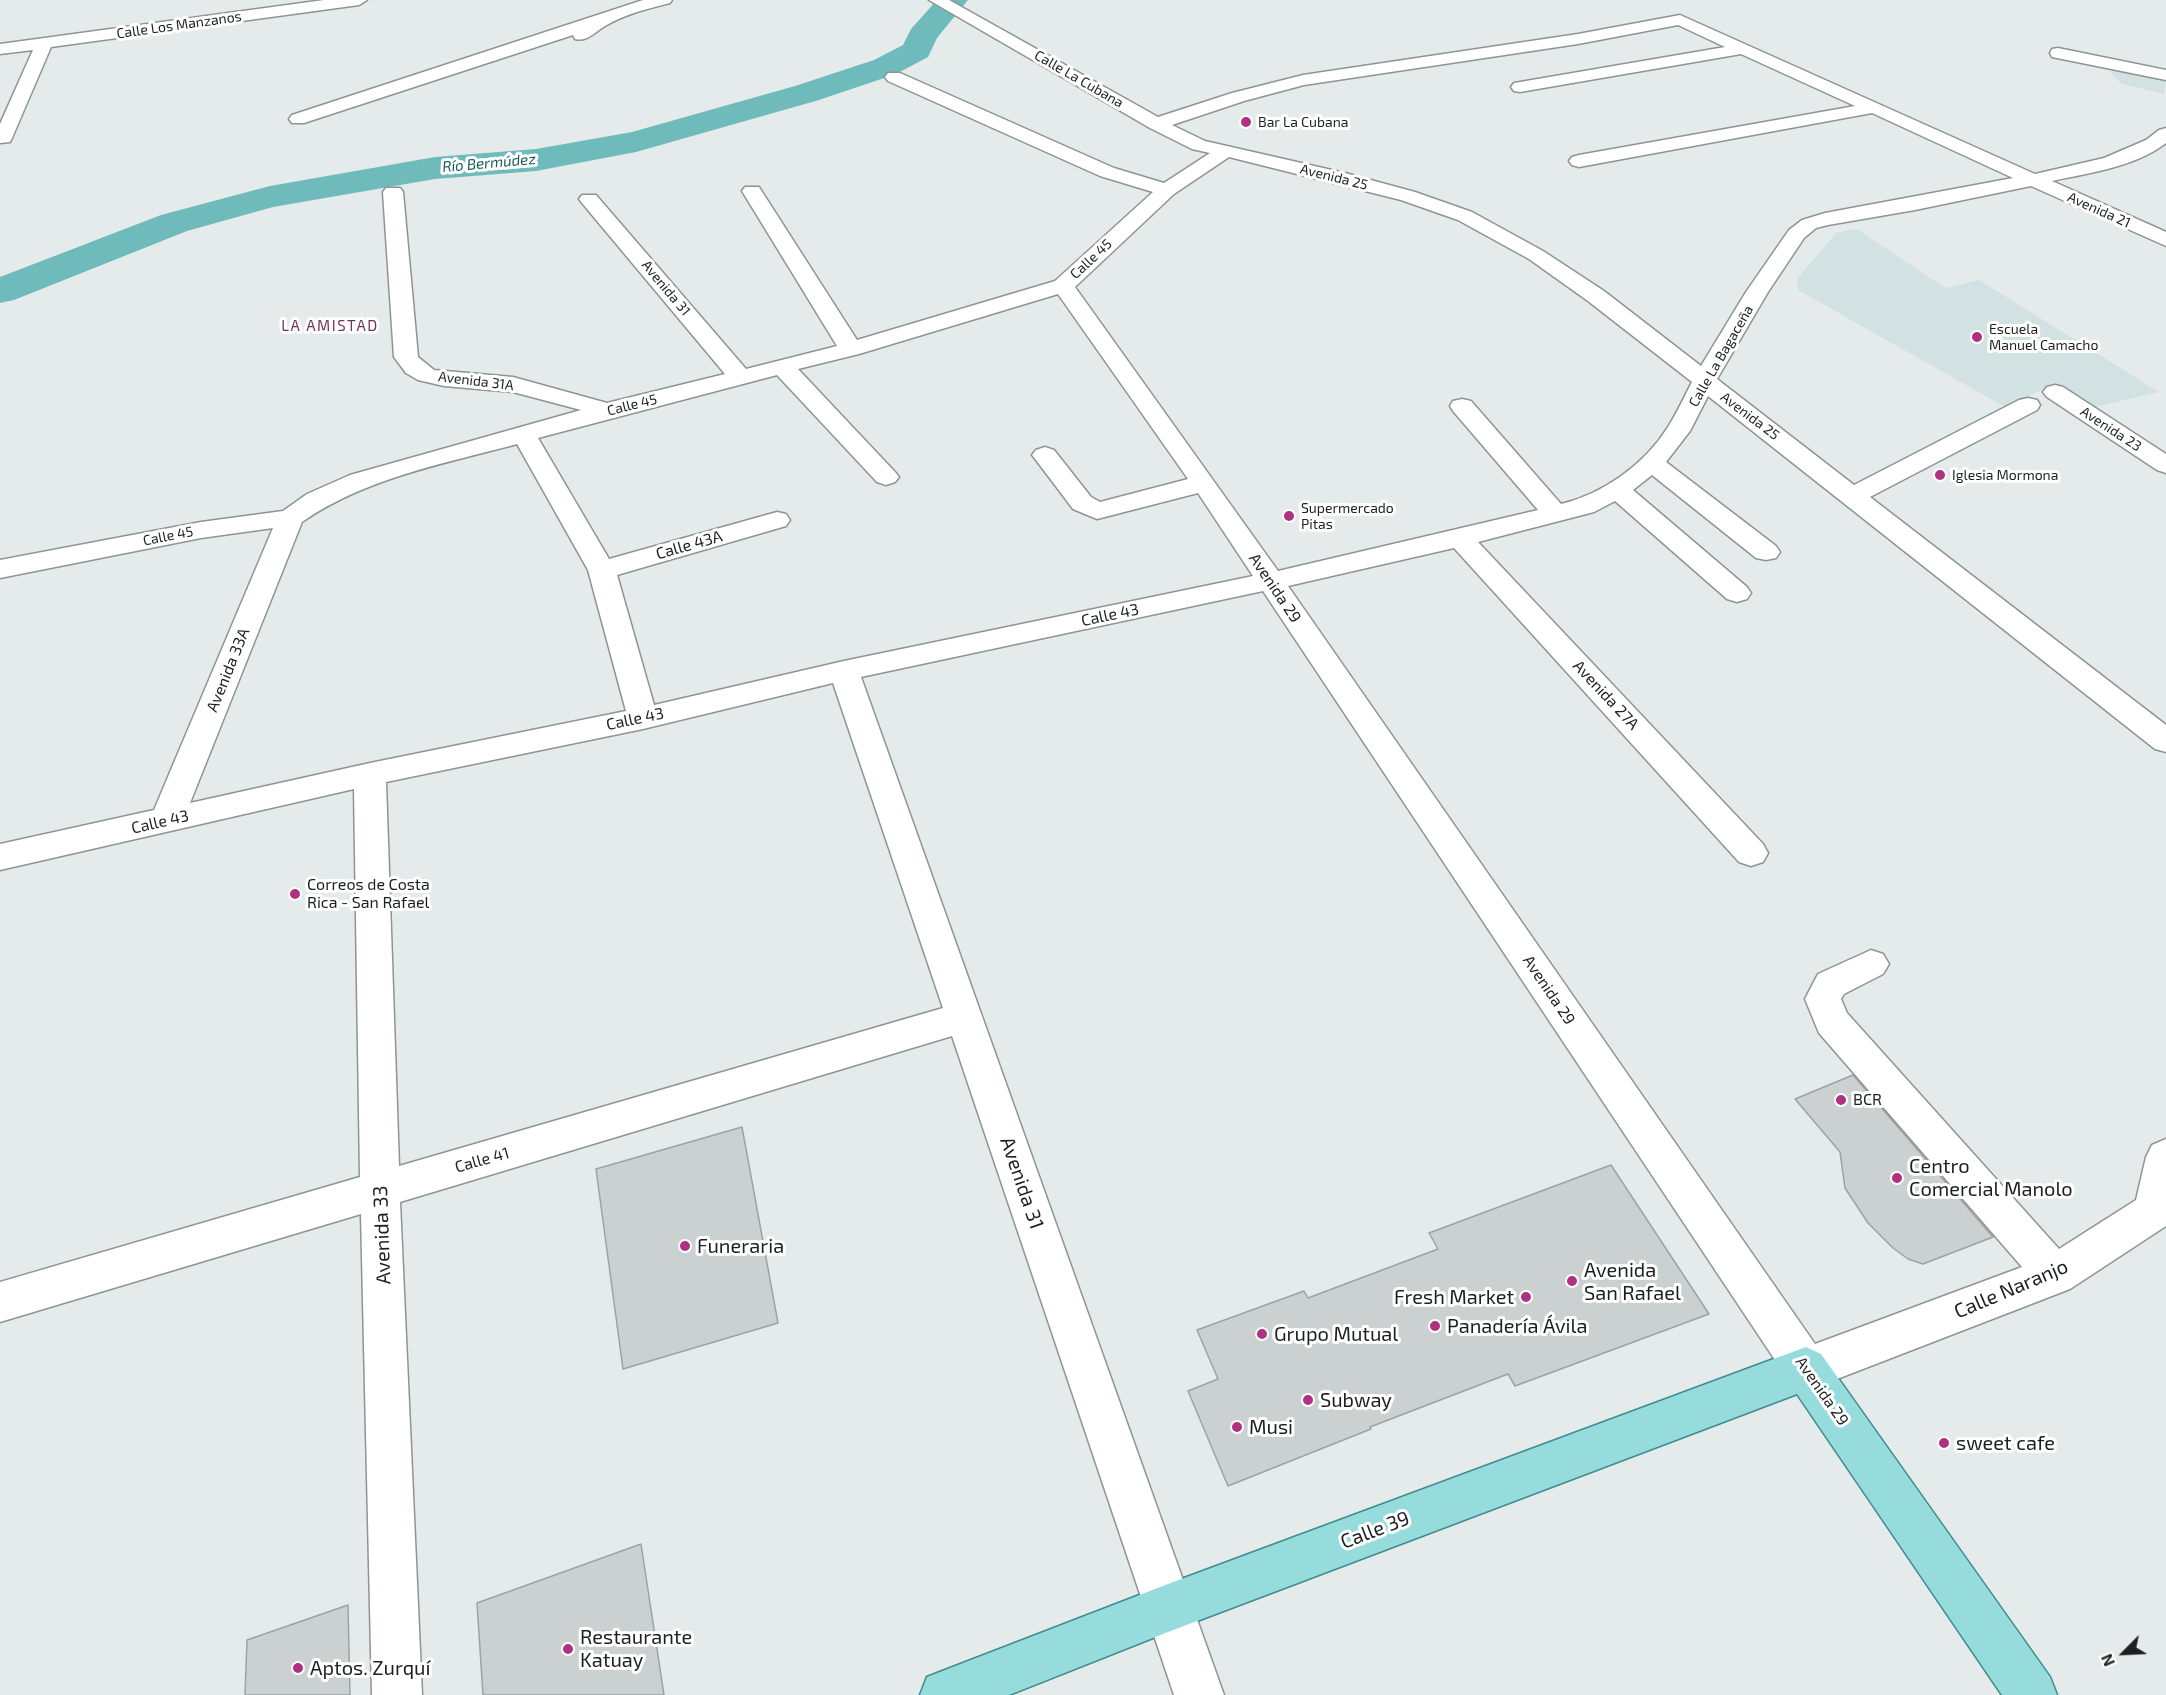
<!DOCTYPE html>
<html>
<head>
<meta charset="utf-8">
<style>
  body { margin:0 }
  #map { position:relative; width:2166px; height:1695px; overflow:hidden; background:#e5ebeb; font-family:"Exo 2",sans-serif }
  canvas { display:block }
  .north { position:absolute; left:2094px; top:1623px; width:60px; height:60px; -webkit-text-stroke:4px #fff; paint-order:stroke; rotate:246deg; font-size:16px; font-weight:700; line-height:24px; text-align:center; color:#1e2020 }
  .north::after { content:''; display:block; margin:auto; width:21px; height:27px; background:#1e2020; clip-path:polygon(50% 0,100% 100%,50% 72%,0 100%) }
</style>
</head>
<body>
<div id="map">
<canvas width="2166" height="1695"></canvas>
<div class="north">N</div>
</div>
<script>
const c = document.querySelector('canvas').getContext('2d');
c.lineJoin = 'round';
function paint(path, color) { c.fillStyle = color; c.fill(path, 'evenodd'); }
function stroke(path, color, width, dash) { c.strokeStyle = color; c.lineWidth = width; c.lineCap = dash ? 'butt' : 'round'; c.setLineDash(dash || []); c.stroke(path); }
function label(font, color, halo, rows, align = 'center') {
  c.font = font + ' "Exo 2",sans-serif'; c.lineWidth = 6; c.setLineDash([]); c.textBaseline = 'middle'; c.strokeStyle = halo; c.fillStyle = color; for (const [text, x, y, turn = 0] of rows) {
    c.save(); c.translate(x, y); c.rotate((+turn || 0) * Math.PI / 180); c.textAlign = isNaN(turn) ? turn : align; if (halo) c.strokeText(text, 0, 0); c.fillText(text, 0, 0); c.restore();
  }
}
const built = new Path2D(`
  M2112,68L2166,77L2164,94L2122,84L2112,75Z
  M1857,229L1945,288L1979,280L2159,392L2091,408L2053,385L2005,407L1798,290L1797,279L1836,233Z`);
const river = new Path2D(`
  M937,0H968L937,38L928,57L896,74L819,100L636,152L536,171L435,179L273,207L187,231L14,300L0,303V277L161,215L270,186L435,157L536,149L632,132L795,86L874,60L903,45L911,29Z`);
const building = new Path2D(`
  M1853,1075L1993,1237L1923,1264L1908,1259L1893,1248L1868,1223L1845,1188L1840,1152L1795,1099Z
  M742,1127L778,1323L623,1369L596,1169Z
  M1611,1165L1709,1314L1515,1386L1508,1374L1370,1427L1371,1429L1228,1486L1188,1391L1218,1379L1197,1330L1304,1291L1308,1298L1438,1249L1429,1233Z
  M641,1544L664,1695H483L477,1603Z
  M348,1605L350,1695H245L247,1640Z`);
const minor = new Path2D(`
  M324,0H367L359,5L51,47L12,138L10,142L0,143V124L33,50L0,54V44Z
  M643,0H672L670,3C647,9 625,14 605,26C595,32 587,42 575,39L573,35L304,123H292L289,119L292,115Z
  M929,0H949L1158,117L1232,93L1303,75L1578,34L1680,15L2035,174L2104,158L2146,140L2159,130L2166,128V143C2135,167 2089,173 2052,181L2166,232V246L2031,186L1915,210L1828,225L1816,228L1804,238L1768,292L1717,379L1854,485L2019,400L2028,398L2037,400L2040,405L2037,410L1870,497L2166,725V752L2155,749L1708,396L1690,431L1666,462L1776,546L1780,552L1776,558L1766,560L1756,558L1652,475L1633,490L1747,587L1751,593L1747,599L1737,602L1727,599L1615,501L1594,512L1478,542L1763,844L1768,853L1763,862L1751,866L1739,862L1454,548L1288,586L1815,1344L2022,1267L1819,1033L1805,999L1818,974L1871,950L1883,954L1889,964L1883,974L1844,994L1841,999L1847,1013L2059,1249L2136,1200L2146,1157L2152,1145L2166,1139V1226L2070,1289L1806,1391L1791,1384L1263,591L861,677L1224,1695H1174L952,1036L400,1202L422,1695H372L361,1214L0,1322V1282L360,1177L354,789L0,870V844L154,810L273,528L201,538L0,578V560L201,522L283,511L307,494L350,475L581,410L513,392L444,386L418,380L406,373L394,357L383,192L386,188H400L403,192L418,357L434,370L513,377L607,403L725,374L582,203L579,199L582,195H596L746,369L837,346L742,191L745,187H759L857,340L1055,281L1153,192L1100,176L888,81L885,77L888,73H900L1114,168L1164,183L1210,153L1192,149L1150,128ZM1678,25L1725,47L1520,82L1514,83L1511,87L1514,91L1520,92L1741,54L1855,106L1579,155L1572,157L1569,161L1572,165L1579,167L1872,113L2013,178L1825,213L1802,220L1789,230L1746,292L1701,366L1604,291L1543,251L1472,212L1415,192L1345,173L1205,141L1172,125L1244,101L1304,85L1578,44ZM1229,157L1401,200L1458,220L1529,259L1588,301L1692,382C1684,397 1677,413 1668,427C1645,464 1603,494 1561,504L1471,401L1462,399L1453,401L1450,406L1453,411L1538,510L1278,571L1075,287L1174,194ZM1058,294L1188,479L1100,502L1091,497L1054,450L1045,447L1036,450L1032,455L1036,460L1073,509L1097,519L1198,493L1253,576L844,661L654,705L617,575L786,526L790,520L786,514L777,512L609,559L538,438L777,375L877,482L886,485L895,482L899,477L895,472L798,369L859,354ZM517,444L588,570L626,711L370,763L190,803L302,522C365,478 443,464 517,444ZM833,683L943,1008L399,1166L386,782L643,729Z
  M2058,48L2166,70V80L2052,57L2050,53L2052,49Z
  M2055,385L2063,387L2166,454V473L2157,470L2047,397L2043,392L2047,387Z`);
const major = new Path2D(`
  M1806,1347L1821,1354L2050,1677L2057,1695H2002L1797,1394L1168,1632L1009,1695H920L927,1677L945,1670L1168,1584Z`);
const markers = [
  [1246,122,6,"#af3181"],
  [1977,337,6,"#af3181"],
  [1940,475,6,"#af3181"],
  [1289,516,6,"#af3181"],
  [295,894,6,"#af3181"],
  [1841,1100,6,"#af3181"],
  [1897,1178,6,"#af3181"],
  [685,1246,6,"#af3181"],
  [1572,1281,6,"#af3181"],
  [1526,1297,6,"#af3181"],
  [1435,1326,6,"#af3181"],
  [1262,1334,6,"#af3181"],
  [1308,1400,6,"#af3181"],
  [1237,1427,6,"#af3181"],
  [1944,1443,6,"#af3181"],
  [568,1649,6,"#af3181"],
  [298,1668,6,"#af3181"]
];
const farStreetnames = [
  ["Calle Los Manzanos",179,25,-8],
  ["Calle La Cubana",1079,79,30],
  ["Avenida 25",1334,177,14],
  ["Avenida 21",2099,210,24],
  ["Calle 45",1091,259,-43],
  ["Avenida 31",666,288,50],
  ["Calle La Bagaceña",1721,356,-60],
  ["Avenida 31A",476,381,7],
  ["Calle 45",632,405,-14],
  ["Avenida 25",1750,416,37],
  ["Avenida 23",2111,429,33],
  ["Calle 45",168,536,-11]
];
const farPoinames = [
  ["Bar La Cubana",1258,122],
  ["Escuela",1989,329],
  ["Manuel Camacho",1989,345],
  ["Iglesia Mormona",1952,475],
  ["Supermercado",1301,508],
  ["Pitas",1301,524]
];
const farWaternames = [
  ["Río Bermúdez",489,163,-5]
];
const farNeighbourhoodnames = [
  ["LA AMISTAD",330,326]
];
const streetNames = [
  ["Calle 43A",689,545,-16],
  ["Avenida 29",1275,588,56],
  ["Calle 43",1110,615,-12],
  ["Avenida 33A",228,670,-68],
  ["Avenida 27A",1606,695,47],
  ["Calle 43",635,719,-12],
  ["Calle 43",160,822,-13],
  ["Avenida 29",1549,990,56],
  ["Calle 41",482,1160,-16],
  ["Avenida 29",1822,1391,55]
];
const poiNames = [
  ["Correos de Costa",307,885],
  ["Rica - San Rafael",307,903],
  ["BCR",1853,1100]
];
const nearPoinames = [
  ["Centro",1909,1166],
  ["Comercial Manolo",1909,1189],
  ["Funeraria",697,1246],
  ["Avenida",1584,1270],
  ["San Rafael",1584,1293],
  ["Fresh Market",1514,1297,"right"],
  ["Panadería Ávila",1447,1326],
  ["Grupo Mutual",1274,1334],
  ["Subway",1320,1400],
  ["Musi",1249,1427],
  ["sweet cafe",1956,1443],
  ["Restaurante",580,1637],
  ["Katuay",580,1660],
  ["Aptos. Zurquí",310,1668]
];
const nearStreetnames = [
  ["Avenida 31",1022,1183,71],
  ["Avenida 33",382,1235,-92],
  ["Calle Naranjo",2011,1289,-23],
  ["Calle 39",1375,1530,-21]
];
paint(built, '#d2e1e1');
paint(river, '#6fbbbc');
paint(building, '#cbd1d1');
stroke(building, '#9da3a3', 1.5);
stroke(minor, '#8e9494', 3);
stroke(major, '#3f8b8d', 3);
paint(minor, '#fff');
paint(major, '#97dcdd');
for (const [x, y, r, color] of markers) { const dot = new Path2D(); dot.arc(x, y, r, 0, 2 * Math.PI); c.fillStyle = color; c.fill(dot); stroke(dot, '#fff', 2); }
label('14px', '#1e2020', '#fff', farStreetnames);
label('14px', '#1e2020', '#fff', farPoinames, 'left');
label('italic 15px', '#1a5b5c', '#fff', farWaternames);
c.letterSpacing = '1.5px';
label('15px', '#733459', '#fff', farNeighbourhoodnames);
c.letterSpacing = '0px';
label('16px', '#1e2020', '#fff', streetNames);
label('16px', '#1e2020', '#fff', poiNames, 'left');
label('20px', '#1e2020', '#fff', nearPoinames, 'left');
label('20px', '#1e2020', '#fff', nearStreetnames);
</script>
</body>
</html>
